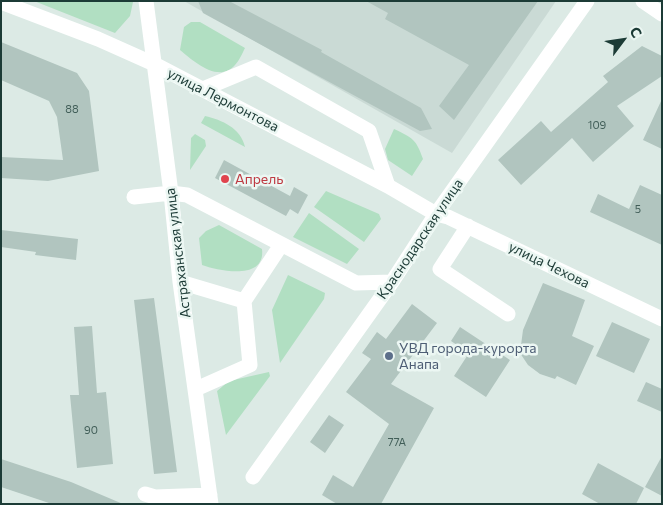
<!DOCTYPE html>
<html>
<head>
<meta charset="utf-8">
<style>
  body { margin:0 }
  #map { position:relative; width:663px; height:505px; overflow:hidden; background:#dceae5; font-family:Commissioner,sans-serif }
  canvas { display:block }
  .frame { position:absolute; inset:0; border:2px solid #1c3b36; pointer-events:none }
  .north { position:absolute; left:598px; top:15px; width:50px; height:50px; -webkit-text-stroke:4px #ecf7f3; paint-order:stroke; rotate:59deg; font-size:14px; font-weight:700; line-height:20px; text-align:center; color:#1c3b36 }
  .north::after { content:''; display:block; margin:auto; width:18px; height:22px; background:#1c3b36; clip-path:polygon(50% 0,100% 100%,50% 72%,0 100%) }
</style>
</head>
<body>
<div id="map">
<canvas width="663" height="505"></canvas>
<div class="frame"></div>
<div class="north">С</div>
</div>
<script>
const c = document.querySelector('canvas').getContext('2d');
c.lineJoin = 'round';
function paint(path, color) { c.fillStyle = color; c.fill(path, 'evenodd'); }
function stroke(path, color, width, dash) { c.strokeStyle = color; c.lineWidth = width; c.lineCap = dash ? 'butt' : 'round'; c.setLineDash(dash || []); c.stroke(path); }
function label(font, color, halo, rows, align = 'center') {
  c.font = font + ' Commissioner,sans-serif'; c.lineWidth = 5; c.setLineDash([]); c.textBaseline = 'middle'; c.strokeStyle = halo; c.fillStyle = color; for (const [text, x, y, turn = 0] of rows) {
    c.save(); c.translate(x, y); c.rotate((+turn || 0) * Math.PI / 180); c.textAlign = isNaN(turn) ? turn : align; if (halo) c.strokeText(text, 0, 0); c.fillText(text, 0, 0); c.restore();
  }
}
const built = new Path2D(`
  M184,1H556L452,153Z`);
const green = new Path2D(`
  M34,1H133V2L130,16L115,33Z
  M191,22H200L245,48C242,54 239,61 235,65C219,84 193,61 180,50L184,27Z
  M205,116C222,120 241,128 245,147L201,123Z
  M394,129C413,138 416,139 423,159L412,176L388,160L385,149Z
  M195,134L205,140L206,146L190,170L191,138Z
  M326,191L379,214L381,219L364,242L314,207Z
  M309,213L359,249L347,264L293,237Z
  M219,225L262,249C266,281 219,271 202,265L199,238L206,231Z
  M288,275L325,293L324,299L280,363L272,310Z
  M269,372L270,376L226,435L217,391L229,381Z`);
const building = new Path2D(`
  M198,1H229L322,50L321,52L421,108L432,129L420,131L309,71L203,13Z
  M366,1H538L454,120L439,106L469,65L385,19L388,13Z
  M1,42L77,73L89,91L99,171L48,181L1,178V157L63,160L57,117L49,101L1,80Z
  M642,46L662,56V76L617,106L634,126L593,162L572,138L521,185L498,160L541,121L551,132L608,82L603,76Z
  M662,99V149L643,140Z
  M224,160L290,196L294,187L308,195L298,214L290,209L286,216L215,178Z
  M640,185L662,195V245L590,212L598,194L629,209Z
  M1,230L78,239L76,260L35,255L36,252L1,247Z
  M543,283L585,300L572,336L594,346L576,385L557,376L555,379L540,374L528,365L520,353L523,330Z
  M154,298L177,472L154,474L134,300Z
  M412,304L437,323L391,384L434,408L381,504H337L322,495L333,475L353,487L389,424L346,392L371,359L362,353L377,332L386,339Z
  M612,322L650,339L634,373L596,356Z
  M92,326L97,393L106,392L113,464L77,468L70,395H79L74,327Z
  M460,327L510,360L486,397L454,376L469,353L451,341Z
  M646,382L662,389V412L637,401Z
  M329,415L344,425L325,453L310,442Z
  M662,456V496L645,487Z
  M1,459L71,482L123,504H52L1,487Z
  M598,463L644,488L636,504H600L582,494Z`);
const minor = new Path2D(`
  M146,1L171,193L180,282L211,504
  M643,1L662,14
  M1,2L98,39L154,64L388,186L436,214L448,217L662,319
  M203,89L256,67L369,131L388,186
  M134,197L171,193L187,195L356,283L392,282
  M468,226L440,269L508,314
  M180,282L244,301
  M196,389L250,365L244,301L281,245
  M253,477L392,282L436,214L587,1
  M145,494L155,497L210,495`);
const markers = [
  [225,179,5,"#e0444e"],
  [389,356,5,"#5c6f8a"]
];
const numberNames = [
  ["88",72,109],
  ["109",597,125],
  ["5",638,209],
  ["90",91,430],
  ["77А",397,442]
];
const streetNames = [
  ["улица Лермонтова",223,100,27],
  ["Краснодарская улица",420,239,-56],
  ["Астраханская улица",178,253,-97],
  ["улица Чехова",549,265,26]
];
const healthNames = [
  ["Апрель",235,179]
];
const serviceNames = [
  ["УВД города-курорта",399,348],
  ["Анапа",399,364]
];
paint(built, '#cadad5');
paint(green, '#b1dfc2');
paint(building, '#b1c5bf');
stroke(minor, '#fff', 15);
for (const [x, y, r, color] of markers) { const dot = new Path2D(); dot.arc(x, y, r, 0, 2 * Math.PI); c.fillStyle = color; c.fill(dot); stroke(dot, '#ecf7f3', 2); }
label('11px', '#415e58', null, numberNames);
label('14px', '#1c3b36', '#ecf7f3', streetNames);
label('14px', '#be3a42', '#ecf7f3', healthNames, 'left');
label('14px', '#4e5e75', '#ecf7f3', serviceNames, 'left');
</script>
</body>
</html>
